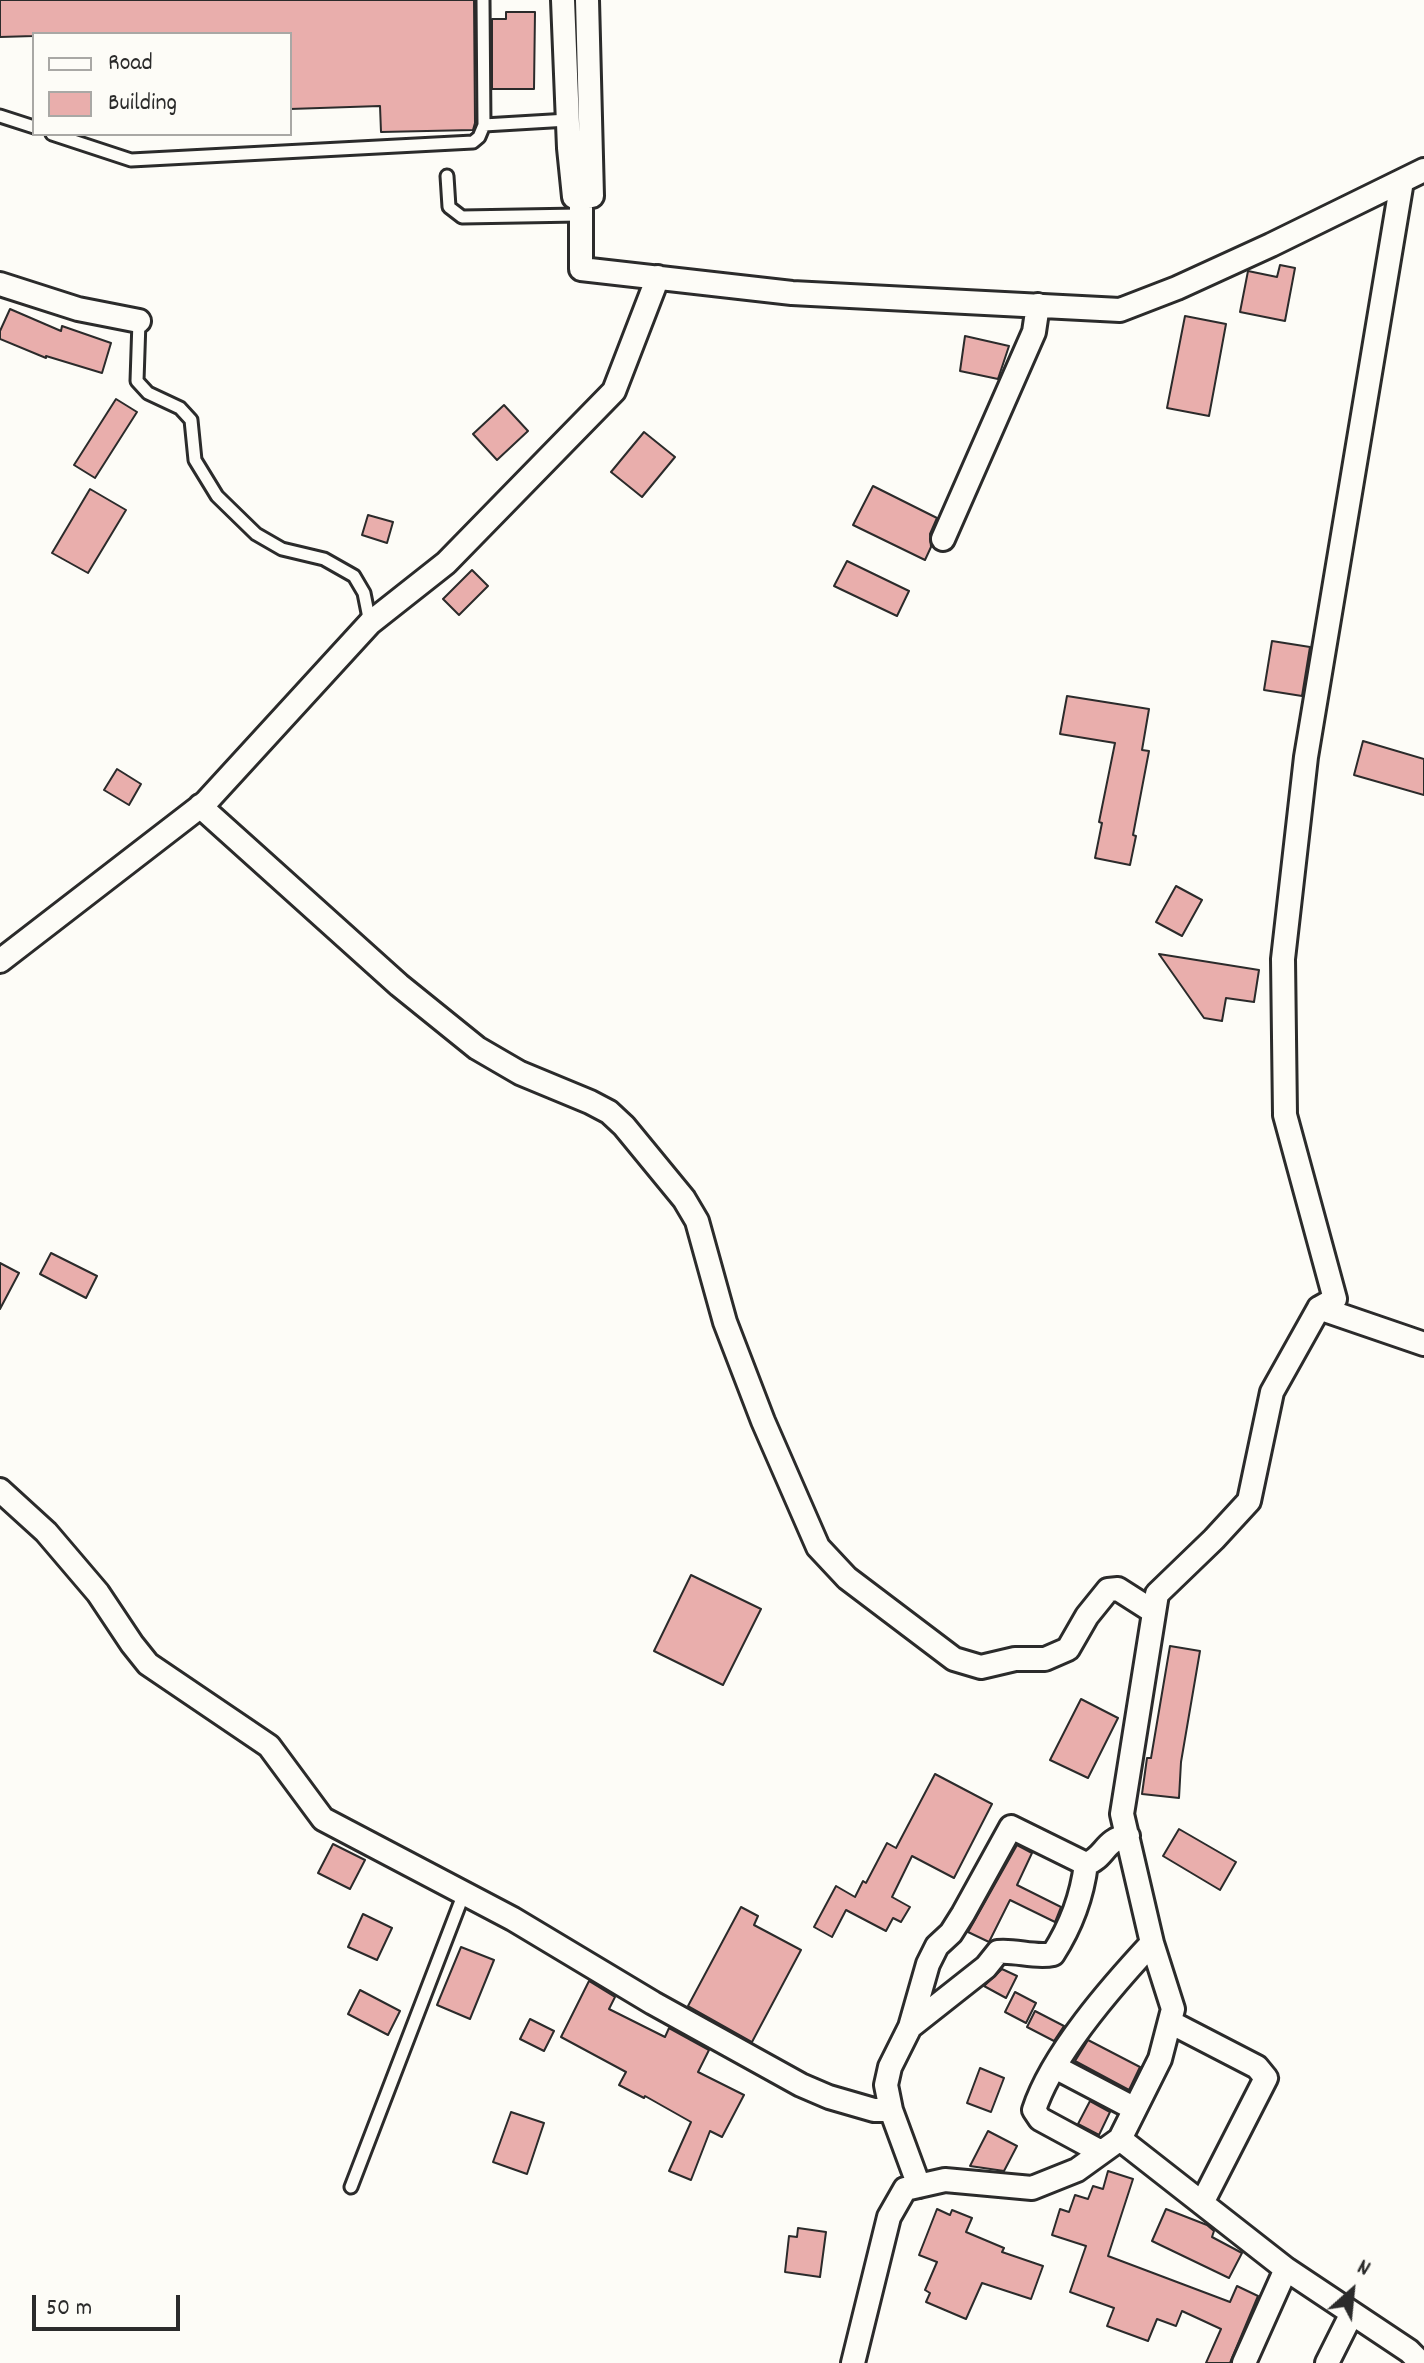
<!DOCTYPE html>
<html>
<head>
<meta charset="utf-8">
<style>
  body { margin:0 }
  #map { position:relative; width:1424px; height:2363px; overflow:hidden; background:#fdfcf7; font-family:Dekko,sans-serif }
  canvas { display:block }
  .legend { position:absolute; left:32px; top:32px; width:260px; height:104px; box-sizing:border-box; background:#fdfcf7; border:2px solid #a9a8a5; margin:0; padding:10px 14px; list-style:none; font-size:24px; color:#2b2b2b }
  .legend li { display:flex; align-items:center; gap:16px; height:40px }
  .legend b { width:40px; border:2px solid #a9a8a5 }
  .north { position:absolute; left:1312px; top:2251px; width:80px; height:80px; -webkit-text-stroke:6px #fdfcf7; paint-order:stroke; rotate:27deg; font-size:22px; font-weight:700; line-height:32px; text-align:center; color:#2b2b2b }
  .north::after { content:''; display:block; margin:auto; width:28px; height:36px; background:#2b2b2b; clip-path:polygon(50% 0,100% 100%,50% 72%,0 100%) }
  .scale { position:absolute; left:32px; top:2295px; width:148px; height:36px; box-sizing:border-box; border:4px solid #2b2b2b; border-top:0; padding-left:10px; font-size:24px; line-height:28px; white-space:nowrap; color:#2b2b2b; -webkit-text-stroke:6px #fdfcf7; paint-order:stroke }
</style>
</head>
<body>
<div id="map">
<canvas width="1424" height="2363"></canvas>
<ul class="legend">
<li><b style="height:10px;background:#fdfcf7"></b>Road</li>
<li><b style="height:22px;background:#e9aeac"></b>Building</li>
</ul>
<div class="north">N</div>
<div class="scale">50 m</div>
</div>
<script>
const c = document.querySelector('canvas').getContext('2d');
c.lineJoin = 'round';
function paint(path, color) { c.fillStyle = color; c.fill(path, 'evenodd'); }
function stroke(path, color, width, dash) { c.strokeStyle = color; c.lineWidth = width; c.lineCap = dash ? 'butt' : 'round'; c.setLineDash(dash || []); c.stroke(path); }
const building = new Path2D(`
  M0,0H474L475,123L473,130L381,132L380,106L290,109V34H34V36L0,37Z
  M506,12H535L534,89H492V19H506Z
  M1280,265L1295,268L1285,321L1240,312L1248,271L1277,277Z
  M10,309L61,331L62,326L111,343L102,373L46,356V358L0,339V331Z
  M1185,316L1226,324L1209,416L1167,408Z
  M965,336L1009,346L998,379L960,371Z
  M116,399L137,412L95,478L74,465Z
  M504,405L528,431L497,460L473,434Z
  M644,432L675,457L642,497L611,472Z
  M873,486L937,518L930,534L931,547L925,560L853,525Z
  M90,489L126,510L88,573L52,553Z
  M368,515L393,522L387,543L362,535Z
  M847,561L909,591L897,616L834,586Z
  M472,570L488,586L459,615L443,599Z
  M1272,641L1310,647L1302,696L1264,690Z
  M1067,696L1149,709L1142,750L1149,751L1133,835L1136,836L1130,865L1095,858L1102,823L1099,822L1115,743L1060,734Z
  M1363,741L1424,759V795L1354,775Z
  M117,769L141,784L129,805L104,790Z
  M1176,886L1202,900L1182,936L1156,922Z
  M1159,954L1259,970L1254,1002L1226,998L1222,1021L1204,1018Z
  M51,1253L97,1276L86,1298L40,1274Z
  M0,1263L19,1273L0,1309Z
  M691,1575L761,1609L723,1685L654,1651Z
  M1170,1646L1200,1651L1181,1762L1179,1798L1142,1794L1147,1758H1151Z
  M1081,1699L1118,1718L1088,1778L1050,1760Z
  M935,1774L992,1804L954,1878L912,1856L892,1897L910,1907L901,1922L893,1918L886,1931L846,1910L832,1937L814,1927L836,1886L855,1897L863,1881L866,1883L887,1843L896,1848Z
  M1179,1829L1236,1862L1220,1890L1163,1856Z
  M333,1844L365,1860L350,1889L318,1873Z
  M1017,1845L1032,1853L1017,1885L1061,1907L1055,1922L1010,1900L989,1942L968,1932Z
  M741,1907L758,1916L754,1925L801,1950L752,2042L688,2006Z
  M363,1914L392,1928L377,1960L348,1947Z
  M461,1947L494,1960L470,2019L437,2005Z
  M1002,1969L1017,1976L1006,1998L984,1986Z
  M589,1981L615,1997L609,2009L665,2037L669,2028L709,2050L698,2072L744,2095L722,2137L710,2131L691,2180L669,2171L691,2122L645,2096L644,2098L619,2085L626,2072L561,2037Z
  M360,1990L400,2011L388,2035L348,2014Z
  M1015,1992L1036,2003L1026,2023L1005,2012Z
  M1035,2011L1064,2026L1054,2041L1027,2027Z
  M530,2019L554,2031L544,2051L520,2039Z
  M1088,2040L1140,2067L1129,2090L1075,2061Z
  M980,2068L1004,2078L991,2112L967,2103Z
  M1090,2101L1110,2112L1099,2135L1078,2124Z
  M511,2112L544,2123L527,2174L493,2162Z
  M988,2131L1017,2146L1004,2171L970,2166Z
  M1108,2171L1133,2179L1108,2256L1230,2302L1237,2286L1258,2296L1230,2363H1206L1221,2329L1182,2311L1176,2326L1157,2319L1148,2341L1107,2326L1114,2308L1070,2292L1086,2246L1052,2235L1060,2209L1069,2212L1075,2195L1088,2199L1093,2186L1103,2189Z
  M937,2209L950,2215L952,2210L972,2218L966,2232L1004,2248L1002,2252L1043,2266L1031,2299L982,2283L966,2319L926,2302L930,2293L925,2290L937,2262L919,2255Z
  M1166,2209L1207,2225L1214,2231L1212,2237L1242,2253L1229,2278L1152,2241Z
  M798,2228L826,2232L820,2277L785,2272L789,2236L797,2237Z`);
const service = new Path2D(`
  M0,116L34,127
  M484,125L568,120
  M52,134L131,160L473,142L479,137L484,125L483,0
  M447,176L449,207L462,217L579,215
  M139,321L137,381L148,393L180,408L191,420L195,460L217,496L256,534L282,549L324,559L354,576L364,593L370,623
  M351,2187L464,1893`);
const minor = new Path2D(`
  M563,0L569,148L574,197L592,196L587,0
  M581,197V269L792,293L1120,310L1177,288L1271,245L1424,170
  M0,284L78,309L139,321
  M943,539L1034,332L1038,305
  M200,806L399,985L477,1048L520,1073L590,1102L609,1112L624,1126L684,1199L697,1221L725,1322L763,1421L818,1547L847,1578L954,1659L981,1667L1015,1659H1045L1068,1649L1087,1616L1108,1590L1118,1589L1154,1612
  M0,961L206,802L370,623L446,563L614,391L658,277
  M1319,1308L1424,1344
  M0,1490L46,1532L98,1593L132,1644L148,1664L269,1746L323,1819L513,1919L653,2003L801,2085L829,2097L874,2110H891L919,2186
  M1170,2022L1257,2067L1266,2078L1202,2203
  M910,2027L986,1967L998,1952C1016,1950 1035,1958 1053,1954C1071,1926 1082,1897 1086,1864
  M1055,2067L1135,2109
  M891,2110L886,2085L890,2067L910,2027L928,1964L937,1946L951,1933L963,1914L1011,1827L1086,1864C1105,1858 1104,1839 1128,1836
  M1120,2139L1286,2269L1409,2351L1421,2363
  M1101,2152L1040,2119L1034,2110C1052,2054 1112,1986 1152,1943
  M853,2363L889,2217L905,2189L945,2180L1032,2188L1077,2170L1120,2139L1160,2059L1173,2009L1152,1943L1122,1814L1157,1594L1214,1539L1249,1501L1272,1392L1319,1308L1335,1299L1285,1115L1283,959L1306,757L1402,181
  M1244,2363L1286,2269
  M1327,2363L1352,2313`);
paint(building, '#e9aeac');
stroke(building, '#2b2b2b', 2);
stroke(service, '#2b2b2b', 17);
stroke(minor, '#2b2b2b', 28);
stroke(service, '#fdfcf7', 11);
stroke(minor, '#fdfcf7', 22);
</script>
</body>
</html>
